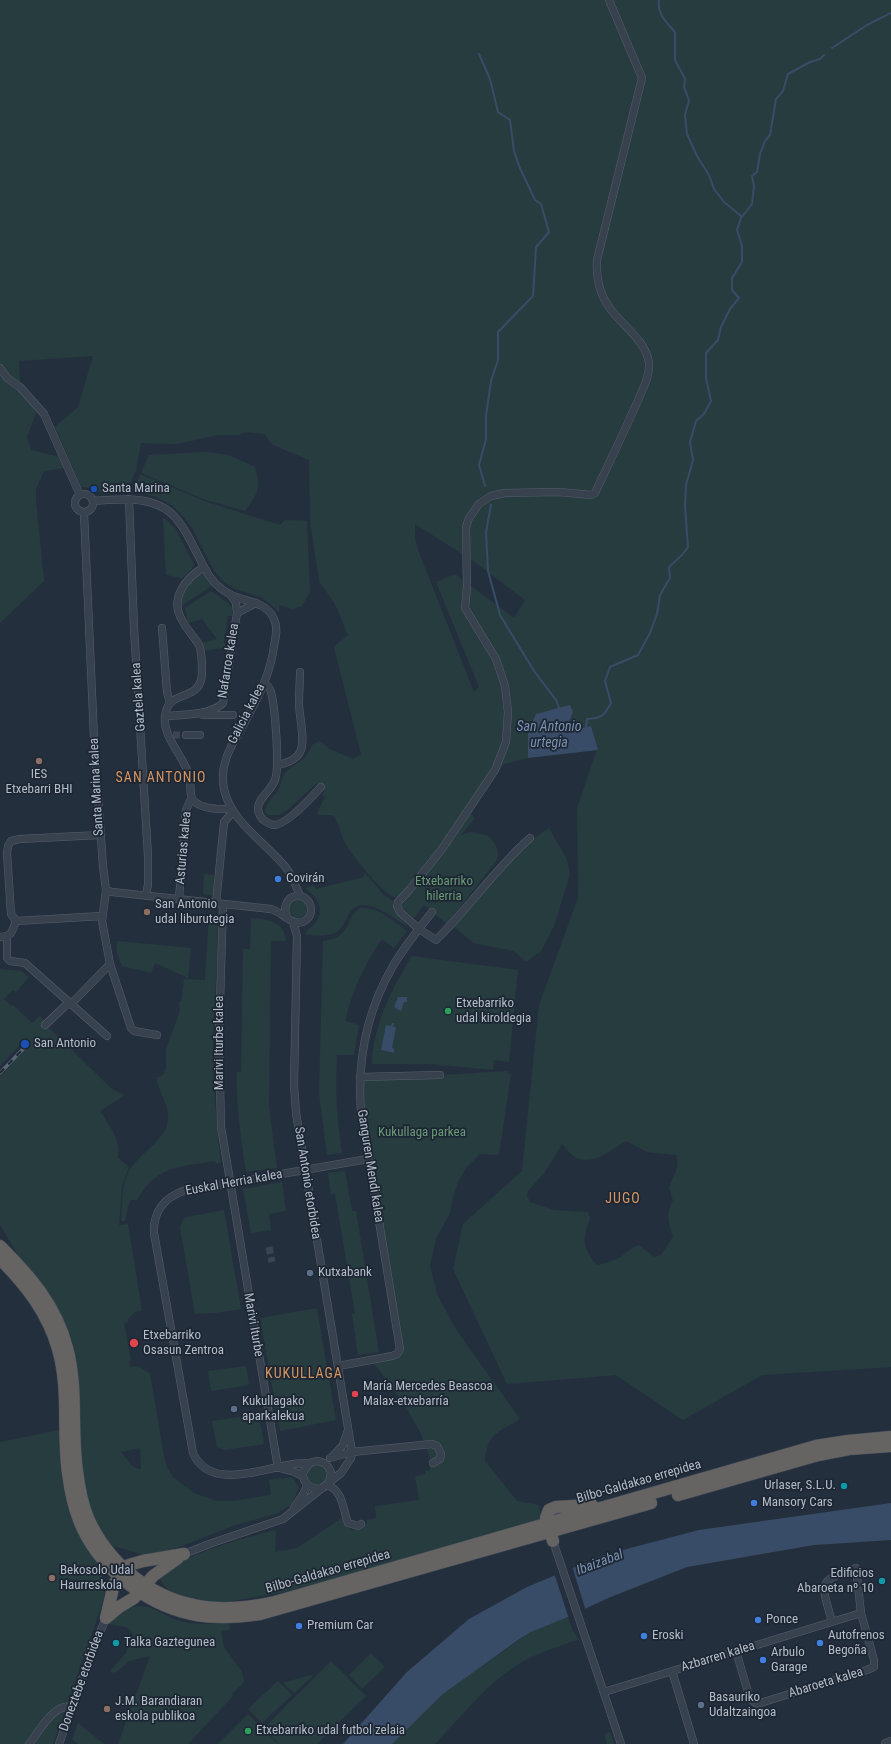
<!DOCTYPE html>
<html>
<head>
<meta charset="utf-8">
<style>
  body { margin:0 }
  canvas { display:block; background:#242f3e }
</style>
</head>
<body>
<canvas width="891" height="1744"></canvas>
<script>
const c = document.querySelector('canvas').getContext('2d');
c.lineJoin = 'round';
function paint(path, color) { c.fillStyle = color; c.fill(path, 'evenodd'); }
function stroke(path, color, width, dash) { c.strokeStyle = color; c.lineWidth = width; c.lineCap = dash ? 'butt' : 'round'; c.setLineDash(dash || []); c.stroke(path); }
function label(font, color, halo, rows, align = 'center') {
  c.font = font + ' "Roboto Condensed",sans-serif'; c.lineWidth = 3.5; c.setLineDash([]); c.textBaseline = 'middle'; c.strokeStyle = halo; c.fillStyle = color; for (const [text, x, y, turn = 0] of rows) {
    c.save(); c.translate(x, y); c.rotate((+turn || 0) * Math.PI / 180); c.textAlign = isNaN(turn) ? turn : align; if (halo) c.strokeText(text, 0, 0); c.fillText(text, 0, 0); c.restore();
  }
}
const green = new Path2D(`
  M0,0H891V1367L762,1375L683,1420L616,1375L507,1384L453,1269L463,1224L522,1171L539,1005L578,898L577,808L597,750L591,726L577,729L568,725L573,712L528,733V758L504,764L470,813L475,818L461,835L471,832L487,835C495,842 500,850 497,860L447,924L424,905L414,918L401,906L425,875L418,874L398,898C396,897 394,897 392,896C381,891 351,854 345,843C340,834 340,822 332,815H319L317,813L325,797L322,794L325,790L317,783L285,812L279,815H268L265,811C266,802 274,797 278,790C282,783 281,775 288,770C300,760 305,762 312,745L320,741L330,749L353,759L361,754L334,647L348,635L335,604L319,581L310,521L309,460L271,444L265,434L246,432L239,435H218L177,444L141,443L136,471L126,492L103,494L90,488L81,487L55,427L78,407L93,356L19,361L20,387L37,411L27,437L31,450L59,457L64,468L44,471L36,489V501L44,581L0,623ZM415,524L476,563L525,600L514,618L455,574L436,582L479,687L474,692L418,550L415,539ZM626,1141L647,1152L676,1155L678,1166L669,1187L673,1201C665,1213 669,1223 673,1237L661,1255L654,1257L639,1245C631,1248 628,1251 622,1256C614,1261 606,1263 597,1265C582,1248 582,1239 590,1219L588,1212L553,1210L530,1202L527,1196L528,1191L545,1172L562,1144C566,1148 570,1154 575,1157C592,1167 612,1149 626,1141Z
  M207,452L229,455L255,467C262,489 257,494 245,511L206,500L141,473L149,455Z
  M140,474L207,502L280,525L285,520L307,521L310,592L302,606L293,609L279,605V612L263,598L233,588L222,580L214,571L192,528L183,516L172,505L154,496L133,492Z
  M163,517L175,528L194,564L191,570L182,578L166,575Z
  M203,571L213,585L180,607L184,586Z
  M211,591L229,604L232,608V616H228L224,642L227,647L205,651L202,643L217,639L202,619L188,623L185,608Z
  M549,828L567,860L570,874L554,926L541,951L526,962L514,951L474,943L454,927C483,893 511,852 549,828Z
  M364,872L383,894L393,901V909L408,927C393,918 362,891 349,914C344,922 342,930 334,933C325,937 314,935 305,934C307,929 312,927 316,922C326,909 316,896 305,888L314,885L316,889L364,877Z
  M204,874L214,875L213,895L203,894Z
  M289 909a9 9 0 1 1 18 0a9 9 0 1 1-18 0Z
  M360,908C377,906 394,922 407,931L394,948L382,939C364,965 352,991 345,1021L359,1025L354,1055H337C335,1092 337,1116 342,1153L327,1155L319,1093L323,941C328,940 334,939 339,936C349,930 349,915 360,908Z
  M209,914H216L217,917C218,956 215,996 213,1035C212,1078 216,1120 221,1163H216L215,1161C179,1167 156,1166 137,1200H131L128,1206L125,1221H121C123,1206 121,1187 128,1173C138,1152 172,1139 168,1113C166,1102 159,1090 156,1078L163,1075L166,1068V1049L180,1011L179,1002H181L184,979L205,980Z
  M251,918C266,919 285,921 286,941H271L269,1106L277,1168L246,1172C241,1139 236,1106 237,1072H241L243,949H250Z
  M117,941L191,948L188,978L155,963L151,973L122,966L117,953Z
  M412,956L518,970L509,1062L494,1060L493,1070L430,1064H372C373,1025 392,988 412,956Z
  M0,969L21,971L29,977L16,992L13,990L4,999L11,1006L13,1005L32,1023L40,1016L49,1028L112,1089L125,1095L100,1111C110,1127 121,1139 118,1158L129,1167L122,1186L119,1225L128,1224L142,1311L135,1312L128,1319V1322L124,1323L131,1361H129L130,1367L138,1366L150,1374L164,1456L167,1467L173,1477L194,1493L216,1501H232L271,1495L269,1480L292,1477L299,1487L292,1504L278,1513L236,1525L171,1550L154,1554L144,1555L110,1545L98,1527L88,1505L81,1470L79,1406L21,1260L0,1225V1077L27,1047L22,1043L0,1066ZM140,1448L141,1470L132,1466L121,1452Z
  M506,1071L511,1074L499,1155L480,1154L466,1168L458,1182L453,1197L450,1213L436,1239L430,1266L437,1294L457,1331L520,1419C498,1433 487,1433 485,1461L517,1501L539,1505L542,1521L285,1592L221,1603L212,1602L179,1595L169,1590L163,1584L160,1577C180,1554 246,1538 276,1530L275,1552L297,1548L342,1518L345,1525L353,1531L367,1524V1520L376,1518L375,1506L419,1500L415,1476L426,1474L425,1471L430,1470L429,1466L431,1465C426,1430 393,1387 371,1360L392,1356L400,1349L369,1163L360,1077L428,1076Z
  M345,1171L352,1211H356L379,1352L358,1355L352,1314H355L335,1194H331L328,1173Z
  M282,1182L286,1211L269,1214L271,1230L251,1233L243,1189Z
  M224,1210L241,1309L215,1313L195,1314L180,1228L182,1221L186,1217Z
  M317,1308L336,1420L280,1431L260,1318Z
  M246,1366L249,1385L211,1391L208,1371Z
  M259,1414L264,1444L224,1450L217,1447L212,1421Z
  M59,1430C60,1458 61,1486 69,1512C79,1542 110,1567 104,1599L53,1744H0V1442Z
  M306 1475a11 11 0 1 1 22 0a11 11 0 1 1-22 0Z
  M143,1606C157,1608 167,1618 181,1621C196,1626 213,1623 229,1623L230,1630L221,1631L224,1647L242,1672L244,1682L232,1694L233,1696L188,1744H118L150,1656L129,1661L115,1673L110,1671L126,1653L133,1636C129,1623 118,1627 109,1624C117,1610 128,1607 143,1606Z
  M568,1617L572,1629L579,1640L573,1641C553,1649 531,1655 514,1667C485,1686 459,1719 435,1744H392L443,1694L459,1682L531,1632Z
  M371,1653L385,1667L362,1689L349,1675Z
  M331,1661L366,1696L317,1744H279L264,1728Z
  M310,1675L313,1676L294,1693L283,1683Z
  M278,1681L292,1695L262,1723L248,1709Z
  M248,1714L278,1744H218Z
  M78,1723L104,1744H78L72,1739Z
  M610,1732L614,1744H607L604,1734Z`);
const water = new Path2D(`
  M570,705L573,712L568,725L577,729L591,726L598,750L528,758V733L536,714Z
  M398,997H407V1002H404L401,1011L394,1007Z
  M392,1023H394L393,1027H396L392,1048L394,1049V1053L381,1050L386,1025L391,1026Z
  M891,1503V1540L814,1545L687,1567L608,1598L568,1617L531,1632L518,1640L443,1694L392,1744H343L407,1672L469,1619L527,1587L604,1555L699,1530Z`);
const pier = new Path2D(`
  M572,1566L586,1611L569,1619L554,1573Z`);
const stream = new Path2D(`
  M659,0C657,14 666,22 675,32V60L685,79L684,87L689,100L685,115L687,134L697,156L709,175L714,189L724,202L741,216V218
  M832,48L867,25L891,13
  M479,54L490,79L498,112L510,120L514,151L519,166L535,200L541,204L549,232L536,247L533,296L498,332V360L491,381L486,416V439L479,465L485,486
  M491,505L486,532L488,571L500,615L534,671L556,700L559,708
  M586,727L587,719C602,718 604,716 611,703L605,681L610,667L638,655L650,633L657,614L660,595L670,578L669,567L682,555L688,547L685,506L686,485L693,460L690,442L696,421L704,414L711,401L706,378V353L718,340L721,327L730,309L739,298L732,290V278L742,262V246L737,230L741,218L752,204L754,186L752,176L757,172L760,154L765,141L770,135L776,99L783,91L788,74L810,62L820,59L824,55`);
const minorTunnel = new Path2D(`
  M173,735H186
  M269,1247L272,1262`);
const minor = new Path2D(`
  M0,368L7,378L20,387L44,414L80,495
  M75 503a9 9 0 1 1 18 0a9 9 0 1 1-18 0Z
  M129,499L134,628L148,856V884L146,896
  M93,501C123,499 159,494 179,522C189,535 196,552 204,567C210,579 219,589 231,595C246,602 266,601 274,619C278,627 276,637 274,646C271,671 260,694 248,716C236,740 218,760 224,789C231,823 267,843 287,869C293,877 296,887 300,896
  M84,513L94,738L103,867L106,890L102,921L110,964L131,1028L134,1031L157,1035
  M204,567C186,578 169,598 182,620C186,629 194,636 199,645C202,652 202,665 202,672C202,702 172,689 166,711C159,736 184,754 190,778C191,784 189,797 194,801C203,810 221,809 232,809L231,814L224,822L216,903
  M237,613L256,603
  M162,628L167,692L170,703
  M264,683C267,685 270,688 271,692C275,707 280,767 275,780C272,790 258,798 258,808C258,813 261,819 265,821C268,823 271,825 274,825C287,825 312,797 321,787
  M203,715H233
  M165,716C181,715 212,715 223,703L237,613L236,603L231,595
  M186,735H200
  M277,765C285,764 296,760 300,752C306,741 299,716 299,703C299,693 300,682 300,672
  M530,838C495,869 469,908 436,940L419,929L400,912L397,906L398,902L410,889L442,849L495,770L506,742L508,712L505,686L496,659L465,608L467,587L466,527L469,518L479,504L491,496L505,493L559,492L591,495L595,493C610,461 625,430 639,398C643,388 650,376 649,363C646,340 621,325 609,307C599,293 596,277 597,260L642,78L609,0
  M106,890L112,892L271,909C282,912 295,929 306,920C316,912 310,895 297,896C286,897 283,908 287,917
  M179,899L186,810L190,801L192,799
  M223,904L219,1037L221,1127L278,1468
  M16,921L11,914L7,853L8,846L11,841L20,839L100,835
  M16,921L102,916
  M7,936V958L10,961L25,963L107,1036
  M0,937C13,936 12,931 16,921
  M45,1025L65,1006L73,1002L110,964
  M360,1077L440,1075
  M338,1366L392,1356L397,1354L400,1349L361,1112C357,1060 366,1012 393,966C404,947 419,929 432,912
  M332,1457L343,1445L348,1430
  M330,1458L352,1452L432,1444L437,1446L441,1454L440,1459L433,1463
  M310,1463C303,1463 295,1463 288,1465C259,1470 209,1490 193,1453L154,1233C153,1212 164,1198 183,1191L368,1159
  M280,1468L292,1471L303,1476
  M327,1485C343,1490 343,1510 348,1523L358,1526L361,1524
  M323,1488C312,1491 302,1484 303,1472L310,1463C319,1459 327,1462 331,1472L329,1483
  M294,1508L304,1493L307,1485
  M553,1541L621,1744
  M184,1554L212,1543L283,1519L341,1473L351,1458L352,1452L296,1113L294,1085L297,936L293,922
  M736,1651L750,1699L757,1704L867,1670L874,1667V1660L861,1613
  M672,1671L694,1744
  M604,1692C690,1666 775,1639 861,1613L856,1568C815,1581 822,1584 832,1622
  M29,1744C40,1731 53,1703 72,1707
  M59,1744L92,1651L106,1618`);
const tertiary = new Path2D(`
  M886,1744L891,1742`);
const trunk = new Path2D(`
  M0,1246C30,1276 56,1305 67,1348C78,1388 71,1430 77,1471C79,1487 82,1504 88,1518C107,1561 148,1596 194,1605C221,1611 248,1608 275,1602L816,1446L848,1441L891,1437
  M0,1259C26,1285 48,1313 58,1349C70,1390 62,1432 68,1473C70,1489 73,1505 79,1520C97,1566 143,1603 191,1614C214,1619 237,1617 260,1614L651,1503
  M678,1495L818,1455L849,1449L891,1446
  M553,1541L546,1518L549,1510L556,1507L592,1505
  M106,1618L114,1584L129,1565L143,1561L184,1554
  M106,1618L119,1607L134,1598L153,1576L178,1558`);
const rail = new Path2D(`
  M0,1073L27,1045`);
const markers = [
  [94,489,4,"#1a4fb4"],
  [39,761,4,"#8d6e63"],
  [278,879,4,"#3f7fe0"],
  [147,912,4,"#8d6e63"],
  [448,1011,4,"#2e9e5b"],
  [25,1044,5,"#1a4fb4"],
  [310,1273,4,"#5c6f8a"],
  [134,1343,5,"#e0444e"],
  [355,1394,4,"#e0444e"],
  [234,1409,4,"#5c6f8a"],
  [844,1486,4,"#0f9aa8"],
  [754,1503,4,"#3f7fe0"],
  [52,1578,4,"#8d6e63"],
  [882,1581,4,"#0f9aa8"],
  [758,1620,4,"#3f7fe0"],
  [299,1626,4,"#3f7fe0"],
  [644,1636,4,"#3f7fe0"],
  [116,1643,4,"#0f9aa8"],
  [820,1643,4,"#3f7fe0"],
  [763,1660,4,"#3f7fe0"],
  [701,1705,4,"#5c6f8a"],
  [107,1709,4,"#8d6e63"],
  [248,1731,4,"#2e9e5b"]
];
const poiNames = [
  ["Santa Marina",102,489],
  ["IES",39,775,"center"],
  ["Etxebarri BHI",39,790,"center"],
  ["Covirán",286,879],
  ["San Antonio",155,905],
  ["udal liburutegia",155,920],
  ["Etxebarriko",456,1004],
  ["udal kiroldegia",456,1019],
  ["San Antonio",34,1044],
  ["Kutxabank",318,1273],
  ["Etxebarriko",143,1336],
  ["Osasun Zentroa",143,1351],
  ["María Mercedes Beascoa",363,1387],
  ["Malax-etxebarría",363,1402],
  ["Kukullagako",242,1402],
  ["aparkalekua",242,1417],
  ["Urlaser, S.L.U.",836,1486,"right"],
  ["Mansory Cars",762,1503],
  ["Bekosolo Udal",60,1571],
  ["Haurreskola",60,1586],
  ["Edificios",874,1574,"right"],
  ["Abaroeta nº 10",874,1589,"right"],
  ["Ponce",766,1620],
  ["Premium Car",307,1626],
  ["Eroski",652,1636],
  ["Autofrenos",828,1636],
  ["Begoña",828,1651],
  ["Talka Gaztegunea",124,1643],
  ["Arbulo",771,1653],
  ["Garage",771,1668],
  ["Basauriko",709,1698],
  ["Udaltzaingoa",709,1713],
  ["J.M. Barandiaran",115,1702],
  ["eskola publikoa",115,1717],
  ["Etxebarriko udal futbol zelaia",256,1731]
];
const streetNames = [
  ["Nafarroa kalea",229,661,-81],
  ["Gaztela kalea",139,697,-94],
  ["Galicia kalea",247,714,-63],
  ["Santa Marina kalea",97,787,-93],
  ["Asturias kalea",184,848,-85],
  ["Marivi Iturbe kalea",220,1043,-90],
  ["Ganguren Mendi kalea",370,1166,81],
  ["Euskal Herria kalea",234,1183,-10],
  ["San Antonio etorbidea",307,1183,81],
  ["Marivi Iturbe",253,1325,80],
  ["Bilbo-Galdakao errepidea",639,1482,-16],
  ["Bilbo-Galdakao errepidea",328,1572,-16],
  ["Azbarren kalea",718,1657,-17],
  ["Doneztebe etorbidea",82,1681,-70],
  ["Abaroeta kalea",826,1683,-17]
];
const parkNames = [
  ["Etxebarriko",444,882],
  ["hilerria",444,897],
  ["Kukullaga parkea",422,1133]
];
const waterNames = [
  ["San Antonio",549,727],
  ["urtegia",549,743],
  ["Ibaizabal",600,1563,-21]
];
const neighbourhoodNames = [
  ["SAN ANTONIO",161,778],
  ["JUGO",623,1199],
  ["KUKULLAGA",304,1374]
];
paint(green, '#263c3f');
paint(water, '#394c67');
paint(pier, '#242f3e');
stroke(stream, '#394c67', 2);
stroke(minorTunnel, '#3a4453', 7, [7, 3.5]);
stroke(minor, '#565f6c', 8);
stroke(tertiary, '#565f6c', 10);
stroke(trunk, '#434c59', 13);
stroke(minor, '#38414e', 7);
stroke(tertiary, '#38414e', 9);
stroke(trunk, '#656462', 12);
stroke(rail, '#5a6575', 3.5);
stroke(rail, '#1d2633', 2, [6]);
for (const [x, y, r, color] of markers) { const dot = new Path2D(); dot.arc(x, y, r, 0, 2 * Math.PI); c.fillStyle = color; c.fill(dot); stroke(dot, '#1d2633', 1.5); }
label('13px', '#b4bcc9', '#1d2633', poiNames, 'left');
label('13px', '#b4bcc9', '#1d2633', streetNames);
label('13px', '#6b9a76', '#1d2633', parkNames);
label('italic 14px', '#7c92b1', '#1d2633', waterNames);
c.letterSpacing = '1px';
label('14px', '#d59563', '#1d2633', neighbourhoodNames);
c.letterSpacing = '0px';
</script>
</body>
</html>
